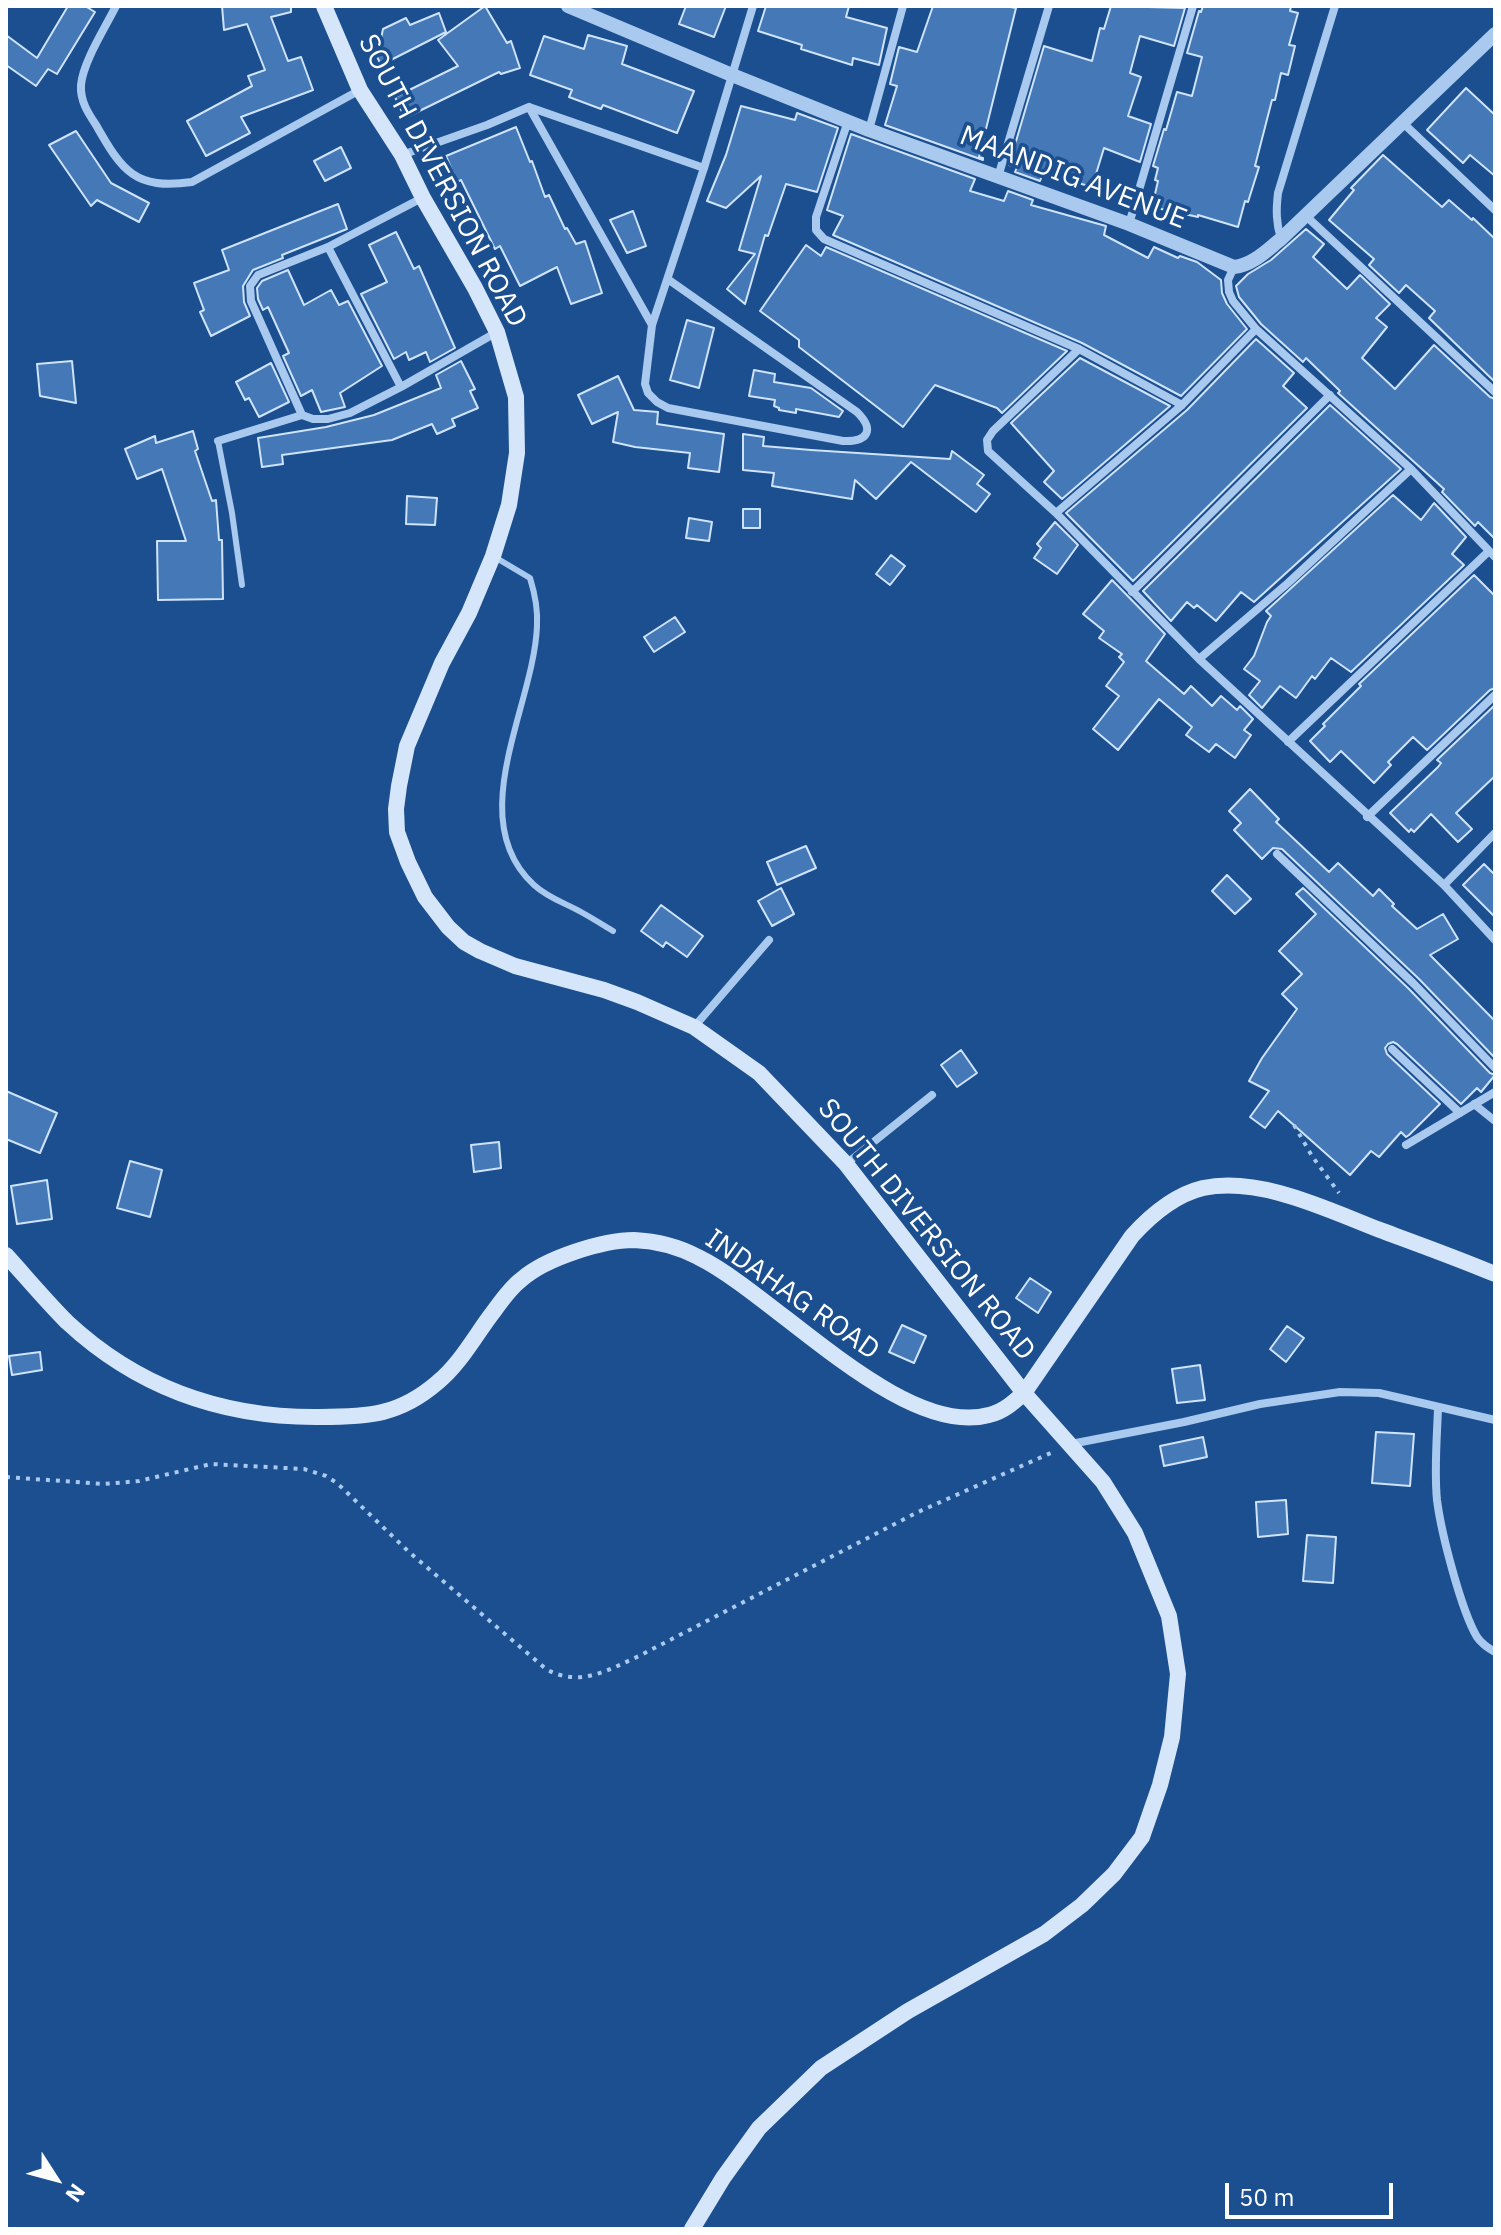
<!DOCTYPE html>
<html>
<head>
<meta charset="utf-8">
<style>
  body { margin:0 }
  #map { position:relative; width:1501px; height:2235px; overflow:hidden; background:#1b4f8f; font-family:"IBM Plex Sans",sans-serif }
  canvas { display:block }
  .frame { position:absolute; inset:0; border:8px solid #fff; pointer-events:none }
  .north { position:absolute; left:16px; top:2139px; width:80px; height:80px; -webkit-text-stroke:6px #1b4f8f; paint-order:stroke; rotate:126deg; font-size:22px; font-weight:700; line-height:32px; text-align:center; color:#fff }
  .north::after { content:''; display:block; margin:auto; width:28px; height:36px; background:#fff; clip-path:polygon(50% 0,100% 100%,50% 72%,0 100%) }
  .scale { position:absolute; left:1225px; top:2183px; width:168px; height:36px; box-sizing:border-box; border:4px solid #fff; border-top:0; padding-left:10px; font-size:24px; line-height:28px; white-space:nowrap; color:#fff; -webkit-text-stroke:6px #1b4f8f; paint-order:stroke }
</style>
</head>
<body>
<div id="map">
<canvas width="1501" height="2235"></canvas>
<div class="frame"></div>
<div class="north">N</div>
<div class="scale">50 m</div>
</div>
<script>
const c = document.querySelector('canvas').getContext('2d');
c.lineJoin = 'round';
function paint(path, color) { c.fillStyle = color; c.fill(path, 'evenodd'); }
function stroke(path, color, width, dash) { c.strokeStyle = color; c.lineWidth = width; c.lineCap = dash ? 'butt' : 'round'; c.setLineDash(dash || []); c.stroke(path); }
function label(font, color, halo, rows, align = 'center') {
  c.font = font + ' "IBM Plex Sans",sans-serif'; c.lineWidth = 7; c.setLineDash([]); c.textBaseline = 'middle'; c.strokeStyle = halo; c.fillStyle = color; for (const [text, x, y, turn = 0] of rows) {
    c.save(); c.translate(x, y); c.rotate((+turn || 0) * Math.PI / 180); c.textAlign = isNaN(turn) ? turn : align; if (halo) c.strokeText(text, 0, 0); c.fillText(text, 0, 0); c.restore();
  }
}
const building = new Path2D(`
  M68,6H85L95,12L57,74L48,69L36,86L6,65V35L37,58Z
  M222,6H291V12L271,17L288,61L301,57L313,90L241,117L250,133L206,156L187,121L252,86L248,76L265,70L247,24L224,30Z
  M485,6L507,43L511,41L520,68L501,74L499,72L405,118L395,97L458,66L438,40Z
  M686,6H726L714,37L679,24Z
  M766,6H849L846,17L887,28L879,65L853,58L852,65L801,49L802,45L758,31Z
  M933,6H1005L1016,8L979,157L983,158V160L885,125L897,86L890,84L899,47L917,52Z
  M1111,6L1185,8L1174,46L1140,36L1130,73L1141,77L1128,116L1151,124L1140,162L1104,148L1092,187L1043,173L1040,181L1015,172L1017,167L1009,165L1044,46L1092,61L1100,28L1104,29Z
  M1203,6H1291L1290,11L1298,13L1289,45L1295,46L1288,75L1281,73L1275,100H1272L1255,166L1259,167L1248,202L1245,201L1238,227L1198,215V217L1152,207L1158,181L1155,180L1158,168L1153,166L1164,129L1166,130L1177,92L1192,96L1202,57L1187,53L1199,11L1201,12Z
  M439,13L446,32L381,65L371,44L381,39L383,29L406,18L410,25Z
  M588,35L627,46L622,64L694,91L677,133L603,105L601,109L569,97L572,90L530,75L544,36L584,49Z
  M1466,88L1495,115V176L1470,155L1463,163L1427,130Z
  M741,106L795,120L797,113L838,128L817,192L786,184L768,236L765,235L745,304L727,289L755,254L739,250L761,176L726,208L707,201L726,155Z
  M516,127L530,162L532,161L545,197L549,195L565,229L567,228L576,244L585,241L602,293L571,304L557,267L520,286L500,246L495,249L461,180L457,182L446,156Z
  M76,131L111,183L149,203L139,222L97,200L91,206L49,145Z
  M851,134L975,179L970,191L1004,201L1008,191L1033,200L1031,205L1106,226L1104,235L1148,258L1154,247L1178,258L1180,256L1197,262L1221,280L1222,293L1227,304L1247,329L1181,396L1082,343L833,235L843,216L827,210Z
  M341,147L351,168L325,181L314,161Z
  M1383,155L1442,207L1449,200L1472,220L1473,218L1495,239V382L1429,318L1435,311L1406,285L1399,293L1369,265L1374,259L1329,220L1354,190L1351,188Z
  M338,204L347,229L282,255L283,258L253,270L243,286L244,302L250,316L211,336L200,312L204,310L194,283L229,270L222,250Z
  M633,211L646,246L627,253L610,220Z
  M1306,229L1324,244L1313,257L1347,289L1360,275L1390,304L1376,318L1387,327L1362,358L1395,389L1434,345L1490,397L1495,399V539L1478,522L1475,526L1442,492L1444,489L1338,393L1340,391L1306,358L1303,362L1261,324L1239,297L1236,286L1248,274L1271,260Z
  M396,232L414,269L419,266L455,348L430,362L426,352L409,360L406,352L394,359L361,294L387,282L369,245Z
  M806,245L821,256L826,247L1067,351L1002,413L997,408L935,385L903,427L799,347V340L760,311Z
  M288,270L304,305L331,290L339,305L348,301L382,366L340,393L345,407L321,412L312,390L301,396L283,356L289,353L268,307L263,310L258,299L257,288L262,281Z
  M687,320L714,328L699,388L670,380Z
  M1256,339L1294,373L1283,386L1307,408L1133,581L1066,513L1187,410Z
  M1080,358L1170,406L1062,499L1044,482L1054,471L1011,423Z
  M72,361L76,403L40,396L37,364Z
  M461,361L475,389L470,391L478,408L452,419L455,426L437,434L432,424L392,440L282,455L283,464L262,467L258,438L326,427L374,415L441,388L436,375Z
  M271,363L289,402L259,417L249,398L245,400L236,382Z
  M754,370L775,374L774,382L811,388L843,411L839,417L796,409V413L779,410V408L774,406L775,400L749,396Z
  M618,376L634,410L658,412L657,424L724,434L719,472L688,468L690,453L635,447L613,442L618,412L592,424L578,395Z
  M1330,405L1401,469L1254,602L1241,592L1216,621L1197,605L1194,608L1187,602L1171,621L1143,591Z
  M193,431L198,449L195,451L212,501L216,500L219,540H222L223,599L158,600L157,541H186L162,469L137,479L125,449L155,436L156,443Z
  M743,434L764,437L763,446L811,450L950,459L952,451L984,475L977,484L990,494L976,512L911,462L876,499L855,480L852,499L772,486L774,473L743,470Z
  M1393,495L1421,520L1434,503L1466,537L1452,554L1464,565L1351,672L1331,658L1315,679L1312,676L1296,698L1280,686L1262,708L1249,695L1260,681L1244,669L1254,656L1267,622L1271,616L1266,611Z
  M407,496L437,498L435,525L406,524Z
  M743,509H760V528H743Z
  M689,518L712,522L709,541L686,538Z
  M1055,522L1078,545L1057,574L1034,558L1041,548L1037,544Z
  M891,555L905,566L890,585L876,574Z
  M1474,575L1495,596V688L1490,690L1427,750L1413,737L1388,762L1391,765L1374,783L1341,751L1330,762L1310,741L1325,726L1323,724L1361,686L1359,684Z
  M1112,580L1165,634L1146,661L1184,694L1191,686L1212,706L1221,696L1237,710L1240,706L1253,719L1244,730L1251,735L1235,758L1216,744L1209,752L1186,735L1192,727L1159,699L1118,750L1093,729L1119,696L1106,686L1124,662L1119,657L1122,654L1099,638L1104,631L1083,614Z
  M675,617L685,632L654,652L644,637Z
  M1495,705V776L1456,813L1472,829L1458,842L1431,814L1414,832L1411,829L1409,832L1390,813L1438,767L1441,763L1437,760Z
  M1250,789L1279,819L1276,822L1329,872L1338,863L1373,896L1379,889L1394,904L1392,906L1417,929L1443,914L1458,939L1430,955L1495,1021V1058L1419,979L1282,849L1273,848L1262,859L1234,830L1241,823L1229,811Z
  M806,846L816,868L777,885L767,862Z
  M1484,864L1495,875V917L1463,885Z
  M1227,875L1251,899L1235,914L1212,891Z
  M781,888L794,914L772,926L758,901Z
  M1303,888L1409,989L1490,1073L1495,1075L1481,1092L1477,1088L1461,1104L1397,1044L1393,1042L1388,1044L1385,1048L1387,1054L1440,1104L1409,1135L1406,1137L1401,1132L1379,1157L1371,1151L1350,1175L1278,1111L1265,1128L1250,1117L1269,1091L1249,1081L1262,1058L1297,1009L1282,994L1302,974L1279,951L1316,914L1296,894Z
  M661,905L703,936L687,957L666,942L663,947L641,931Z
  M961,1050L977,1073L957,1087L941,1065Z
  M6,1091L57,1113L40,1153L6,1139Z
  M499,1142L501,1168L474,1172L471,1145Z
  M130,1161L162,1170L150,1217L117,1208Z
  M47,1180L52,1219L17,1224L11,1186Z
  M1030,1278L1051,1292L1038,1313L1016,1298Z
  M902,1325L926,1336L914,1363L889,1352Z
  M1287,1326L1304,1338L1286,1362L1270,1349Z
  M40,1352L42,1370L12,1375L9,1356Z
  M1200,1365L1205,1400L1177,1403L1172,1369Z
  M1376,1432L1414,1434L1410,1486L1372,1483Z
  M1203,1437L1207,1457L1164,1466L1160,1446Z
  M1286,1500L1288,1534L1258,1537L1256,1502Z
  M1307,1535L1336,1537L1333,1583L1303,1581Z`);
const path = new Path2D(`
  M1294,1125L1312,1156L1339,1193
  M6,1477L104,1484L139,1481L211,1464L304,1469L326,1476L337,1483L409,1552L546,1669C579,1688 608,1670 639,1656L918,1512L1053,1452`);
const service = new Path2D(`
  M218,441L232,513L242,585
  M493,556L530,578C535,594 538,609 537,626C534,706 462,819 534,885C548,898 565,903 581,912C592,918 603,925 613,931`);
const minor = new Path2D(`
  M116,6C105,28 83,62 81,85C80,101 88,113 96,125C122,171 135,190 192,182L360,90
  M529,107L652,325
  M848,121L816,217V230L824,239L1079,349L1182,405
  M1403,123L1495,210
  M869,130L903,6
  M402,155L487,125L529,107L704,168
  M998,177L1049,6
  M1306,216L1495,392
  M1129,224L1193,6
  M1281,239C1276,223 1276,210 1278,193L1335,6
  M328,247L401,387
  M1234,267L1228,280L1229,292L1233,301L1256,329L1411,469L1495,557
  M669,280L857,412C875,430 868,442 843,441L668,408L657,402L648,393L645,384L652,325L704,168L753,6
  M1256,329L1182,405L1056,513L1199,659L1444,885L1495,940
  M302,415L251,301L250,286L258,275L328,247L422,198
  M218,441L302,415L313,419H328L350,413L401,387L497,332
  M1056,513L988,451L987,440L993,431L1079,349
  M1132,592L1330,395
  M1199,659L1288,583L1411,469
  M1288,742L1489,551
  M1367,817L1495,695
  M1277,854L1414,984L1495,1068
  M1444,885L1495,833
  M694,1027L769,940
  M1392,1049L1460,1113
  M1474,1104L1495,1121
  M1406,1145L1495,1092
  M846,1164L932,1095
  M1438,1408C1437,1438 1434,1470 1437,1500C1441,1532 1461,1610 1477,1637C1481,1643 1488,1648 1495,1652
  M1071,1444L1184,1422L1260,1404L1340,1392L1379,1393L1495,1420`);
const tertiary = new Path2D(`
  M568,6L732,75L869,130L1129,224L1234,267C1253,265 1267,250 1281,239L1495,34`);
const secondary = new Path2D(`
  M324,6L360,90L402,155L423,198L475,288L497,332L516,397L517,453L509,505L493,556L469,613L442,663L407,746L399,786L396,809L397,832L408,862L425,897L448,927L464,942L480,951L515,966L604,990L637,1002L694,1027L759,1073L846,1164L1024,1393L1103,1482L1135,1533L1169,1616L1178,1674L1172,1737L1160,1785L1142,1837L1114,1874L1082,1905L1044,1934L908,2011L821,2068L759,2128L723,2178L692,2229
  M6,1255C26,1277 46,1301 67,1322C139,1389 223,1418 320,1417C369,1417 400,1415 438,1382C461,1363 476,1334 494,1311C502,1300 511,1287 522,1279C546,1258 603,1240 634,1240C656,1241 679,1247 698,1257C774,1294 902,1439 989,1415C1003,1412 1014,1402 1024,1393L1132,1236C1151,1215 1174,1195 1203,1188C1260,1176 1328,1210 1380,1230C1418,1244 1457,1258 1495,1274`);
const streetNames = [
  ["MAANDIG AVENUE",1073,178,21],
  ["SOUTH DIVERSION ROAD",442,181,62],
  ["SOUTH DIVERSION ROAD",926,1230,51],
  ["INDAHAG ROAD",792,1295,35]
];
paint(building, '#4478b7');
stroke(building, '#cfe3fa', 2);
stroke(path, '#a9c9ee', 4, [4, 6]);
stroke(service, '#a9c9ee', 6);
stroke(minor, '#a9c9ee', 8);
stroke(tertiary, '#a9c9ee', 14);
stroke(secondary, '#d6e6fa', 16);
label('28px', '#fff', '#1b4f8f', streetNames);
</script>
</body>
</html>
